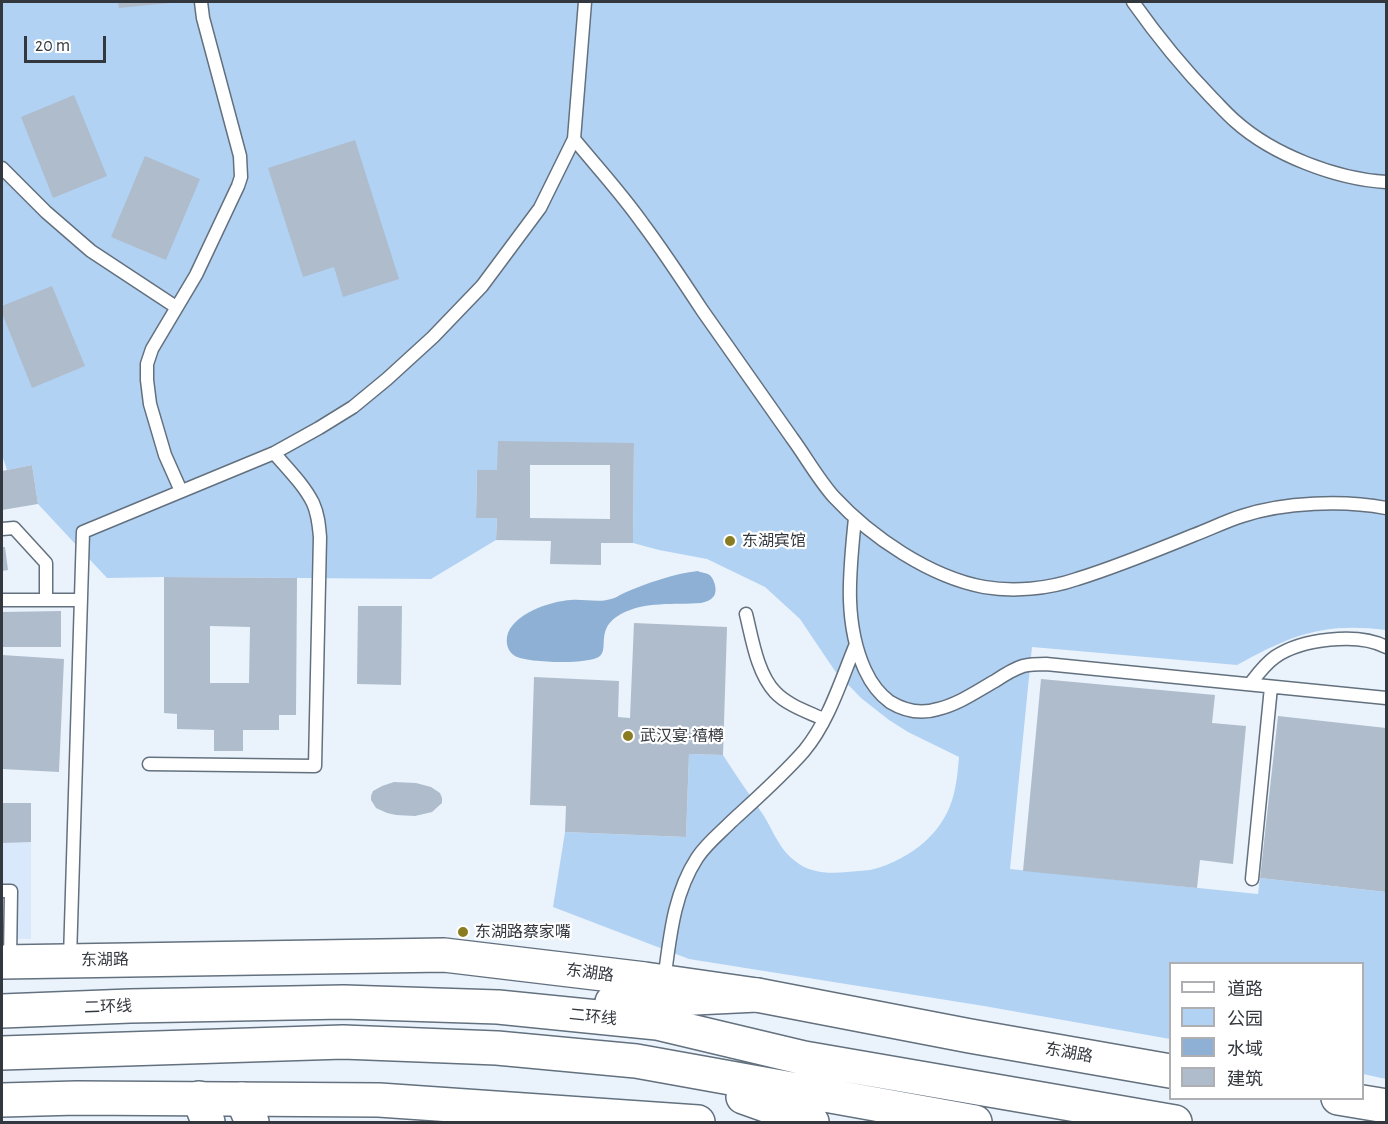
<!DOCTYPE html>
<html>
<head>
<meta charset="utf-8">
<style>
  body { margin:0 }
  #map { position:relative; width:1388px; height:1124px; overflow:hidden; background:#eaf3fc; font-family:"Alegreya Sans","Noto Sans SC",sans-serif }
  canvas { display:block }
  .frame { position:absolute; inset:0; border:3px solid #33383f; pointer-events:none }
  .legend { position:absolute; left:1169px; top:962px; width:195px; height:138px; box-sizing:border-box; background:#fff; border:2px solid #adafb2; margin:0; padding:8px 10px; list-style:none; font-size:18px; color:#33383f }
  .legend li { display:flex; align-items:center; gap:12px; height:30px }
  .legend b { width:30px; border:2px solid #adafb2 }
  .scale { position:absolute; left:24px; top:36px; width:82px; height:27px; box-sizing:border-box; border:3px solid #33383f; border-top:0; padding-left:8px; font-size:18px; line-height:21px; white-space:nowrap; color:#33383f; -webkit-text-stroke:4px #fff; paint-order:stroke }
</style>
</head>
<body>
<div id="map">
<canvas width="1388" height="1124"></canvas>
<div class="frame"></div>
<ul class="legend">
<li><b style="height:8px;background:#fff"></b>道路</li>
<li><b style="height:16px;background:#b2d2f4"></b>公园</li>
<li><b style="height:16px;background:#8eb0d4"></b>水域</li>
<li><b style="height:16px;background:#aebccc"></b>建筑</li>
</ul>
<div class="scale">20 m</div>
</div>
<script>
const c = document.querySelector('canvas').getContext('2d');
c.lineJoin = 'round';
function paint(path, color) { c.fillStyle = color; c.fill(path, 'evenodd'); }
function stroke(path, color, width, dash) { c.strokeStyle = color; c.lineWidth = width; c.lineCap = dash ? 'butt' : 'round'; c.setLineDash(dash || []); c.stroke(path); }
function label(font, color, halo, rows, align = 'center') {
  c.font = font + ' "Alegreya Sans","Noto Sans SC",sans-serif'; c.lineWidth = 4.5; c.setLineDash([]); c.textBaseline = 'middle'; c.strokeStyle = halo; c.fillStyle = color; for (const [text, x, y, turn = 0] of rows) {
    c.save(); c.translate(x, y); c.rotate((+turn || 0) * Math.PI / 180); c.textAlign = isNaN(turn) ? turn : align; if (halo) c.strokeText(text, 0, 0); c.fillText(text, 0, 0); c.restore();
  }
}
const built = new Path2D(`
  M2,803H31V939H2Z`);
const green = new Path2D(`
  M2,2H1386V630C1324,622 1291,635 1237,665L1032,647L1010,869L1258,894L1260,878L1386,892V1079L1363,1074L1362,964H1170V1039L984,1006L689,959L553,907L565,832L686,837L689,754L723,755C736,776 751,796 764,816C773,831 780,850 795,861C809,873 830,874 847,872C855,871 863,871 870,870C897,864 926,846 941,823C955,803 957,780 959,757L908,732L889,720L861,698L835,671L800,619L765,587L707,559L659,550L633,543L634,443L497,470H477L476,517L497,518L496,540L431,579L164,577L107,578L38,504L32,465L7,470L2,455Z`);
const water = new Path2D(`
  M698,571C699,572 706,573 708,574C714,577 718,590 714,596C711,600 706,602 701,603C674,605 645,601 621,614C595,628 609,648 600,656C590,665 527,663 515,656C508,652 506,644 507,637C511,614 551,601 571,600C584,599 599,603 611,599C616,598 619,595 624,593C645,584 675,573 698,571Z`);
const building = new Path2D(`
  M118,2H170V3L119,8Z
  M74,95L107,176L53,198L21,117Z
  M355,140L399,279L343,297L334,267L303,277L268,168Z
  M145,156L200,179L166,260L111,237Z
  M52,286L85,366L32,388L2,313V306Z
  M498,441L634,443L633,543H601V565L550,564L551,541L496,540L497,518H476L477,470H497ZM530,465H610V519L530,518Z
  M32,465L38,504L2,510V471Z
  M2,547H5L8,570L2,571Z
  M164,577L297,578L296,715H279V730H243V751H214V730L177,729V714L164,713ZM210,626L250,627L249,683H210Z
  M358,606H402L401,685L357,684Z
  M61,611V647H2V612Z
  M634,623L727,627L723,755L689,754L686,837L565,832L566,806L530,805L534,677L619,681L618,717L630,718Z
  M2,655L64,659L59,772L2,769Z
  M1041,679L1215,695L1212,723L1246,726L1233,864L1200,860L1197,888L1023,871Z
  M1278,716L1386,728V892L1260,878Z
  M394,782L416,783L431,787L440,793L442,798V803L432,812L415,816L396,815L387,813L376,808L371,800V796L373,791L382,786Z
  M2,803H31V842L2,843Z`);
const service = new Path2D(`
  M1133,2C1157,36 1183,68 1212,98C1219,105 1227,114 1235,121C1273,155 1336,179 1386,182
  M574,139C597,167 622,194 643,224C664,252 683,281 702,310C732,353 762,395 792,438C806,457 818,479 834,497C871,537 930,577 984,587C1014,592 1048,589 1077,579C1116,567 1155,551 1194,535C1210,529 1226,521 1242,516C1284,502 1344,500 1386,508
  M2,168L46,212L91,251L176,307
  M181,491L165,455L150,404L147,380V364L152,349L196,275L238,186L241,177L240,156L203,18L201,2
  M855,518C850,569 843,622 865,670C871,683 879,694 890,702C905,711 922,714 938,709C959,704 977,691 995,681C1004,675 1013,669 1023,666C1031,664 1038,664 1046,664L1386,698
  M2,529L14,528L46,563V600
  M2,600H81
  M746,614C752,638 757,673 775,692C787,705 808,712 823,719
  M1250,684C1257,675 1265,664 1275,657C1301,639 1358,632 1386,647
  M149,764L315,766L320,537C319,525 318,514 313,503C304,485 288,469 274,453
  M1252,879L1271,687
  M2,891H11L10,961
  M70,958L83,532L274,453L319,428L353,407L387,379L433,337L482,286L540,208L574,139L585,2
  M664,981C670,938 673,895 697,858C706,844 720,833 732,821C756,799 782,776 804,751C829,721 841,680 856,644`);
const secondary = new Path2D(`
  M199,1098L208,1122
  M242,1099L252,1122`);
const primary = new Path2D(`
  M2,962L444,955L645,979L757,995L970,1036L1170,1071
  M1338,1098L1386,1106
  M2,1100L77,1098L379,1100L698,1122`);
const trunk = new Path2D(`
  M612,1002L757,995
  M2,1011L130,1006L344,1002L498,1007L657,1023L804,1058L1175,1122
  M2,1053L343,1042L497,1048L636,1061L975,1122
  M743,1097L805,1119L812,1122`);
const markers = [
  [730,541,6,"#8a7c21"],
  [628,736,6,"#8a7c21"],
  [463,932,6,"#8a7c21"]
];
const poiNames = [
  ["东湖宾馆",742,541],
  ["武汉宴·禧樽",640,736],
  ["东湖路蔡家嘴",475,932]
];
const streetNames = [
  ["东湖路",105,960,-1],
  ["东湖路",590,973,7],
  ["二环线",108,1007,-2],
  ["二环线",593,1017,6],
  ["东湖路",1069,1053,10]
];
paint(built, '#d9e9fb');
paint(green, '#b2d2f4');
paint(water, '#8eb0d4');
paint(building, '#aebccc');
stroke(service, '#63707e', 15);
stroke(secondary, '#63707e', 36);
stroke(primary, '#63707e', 36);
stroke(trunk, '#63707e', 36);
stroke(service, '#fff', 12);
stroke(secondary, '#fff', 33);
stroke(primary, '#fff', 33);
stroke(trunk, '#fff', 33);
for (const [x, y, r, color] of markers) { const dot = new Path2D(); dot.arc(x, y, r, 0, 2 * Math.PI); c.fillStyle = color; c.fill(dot); stroke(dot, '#fff', 2); }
label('16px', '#33383f', '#fff', poiNames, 'left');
label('16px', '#33383f', '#fff', streetNames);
</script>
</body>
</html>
